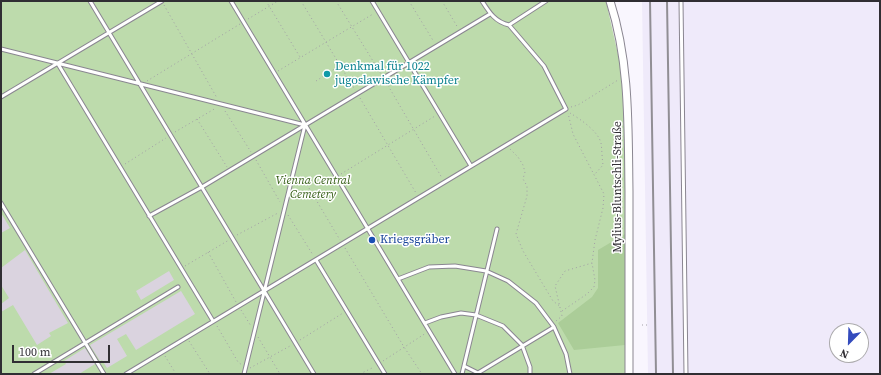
<!DOCTYPE html>
<html>
<head>
<meta charset="utf-8">
<style>
  body { margin:0 }
  #map { position:relative; width:881px; height:375px; overflow:hidden; background:#f9f6fe; font-family:"Source Serif 4",serif }
  canvas { display:block }
  .frame { position:absolute; inset:0; border:2px solid #302e33; pointer-events:none }
  .north { position:absolute; left:829px; top:323px; width:40px; height:40px; box-sizing:border-box; background:#fff; border:1px solid #acabad; border-radius:50%; rotate:203deg; font-size:11px; font-weight:700; line-height:16px; text-align:center; color:#302e33 }
  .north::after { content:''; display:block; margin:auto; width:14px; height:18px; background:#344bbd; clip-path:polygon(50% 0,100% 100%,50% 72%,0 100%) }
  .scale { position:absolute; left:12px; top:345px; width:98px; height:18px; box-sizing:border-box; border:2px solid #302e33; border-top:0; padding-left:5px; font-size:12px; line-height:14px; white-space:nowrap; color:#302e33; -webkit-text-stroke:3px #fff; paint-order:stroke }
</style>
</head>
<body>
<div id="map">
<canvas width="881" height="375"></canvas>
<div class="frame"></div>
<div class="north">N</div>
<div class="scale">100 m</div>
</div>
<script>
const c = document.querySelector('canvas').getContext('2d');
c.lineJoin = 'round';
function paint(path, color) { c.fillStyle = color; c.fill(path, 'evenodd'); }
function stroke(path, color, width, dash) { c.strokeStyle = color; c.lineWidth = width; c.lineCap = dash ? 'butt' : 'round'; c.setLineDash(dash || []); c.stroke(path); }
function label(font, color, halo, rows, align = 'center') {
  c.font = font + ' "Source Serif 4",serif'; c.lineWidth = 3; c.setLineDash([]); c.textBaseline = 'middle'; c.strokeStyle = halo; c.fillStyle = color; for (const [text, x, y, turn = 0] of rows) {
    c.save(); c.translate(x, y); c.rotate((+turn || 0) * Math.PI / 180); c.textAlign = isNaN(turn) ? turn : align; if (halo) c.strokeText(text, 0, 0); c.fillText(text, 0, 0); c.restore();
  }
}
const built = new Path2D(`
  M642,1H880V374H648ZM837,331H861V355H837Z`);
const green = new Path2D(`
  M1,1H606L620,63L625,120V374H1Z`);
const forest = new Path2D(`
  M625,234V345L574,350L558,323L592,297L598,288V250Z`);
const building = new Path2D(`
  M1,213L10,228L1,233Z
  M25,250L68,323L49,333L51,336L37,345L13,305L1,312V304L9,298L1,285V268Z
  M169,271L174,280L141,300L136,291Z
  M181,291L195,314L136,350L126,334L117,339L127,356L107,368L102,360L100,361L90,345Z
  M85,348L95,364L79,374H49L66,364L64,361Z`);
const path = new Path2D(`
  M266,1L300,57
  M301,1L355,90
  M336,1L381,74
  M409,1L434,42
  M442,1L458,28
  M164,5L217,98
  M248,19L278,1
  M278,71L373,14
  M147,81L240,24
  M316,81L339,66
  M386,82L442,178
  M360,98L416,193
  M571,107L578,105L618,80
  M225,111L251,152
  M570,113C580,119 598,131 601,143C602,150 602,158 603,165L595,174
  M197,119L227,167
  M175,132L216,108
  M510,149L518,157L523,165L525,172L523,179L527,186V196L516,234L523,251L553,301L561,307
  M256,160L280,202
  M125,164L166,138
  M341,174L435,116
  M303,178L340,240
  M288,215L313,255
  M237,235L278,213
  M345,248L404,347L422,374
  M208,252L236,302
  M185,266L229,240
  M241,310L251,326
  M562,311L587,294L594,287L595,280L592,263
  M556,321L562,316L555,286L565,271L592,263L595,240L603,208L604,194L573,134L568,113
  M642,325H647
  M217,326L238,362L242,365
  M258,337L280,374
  M300,340L343,313
  M189,341L210,374
  M165,356L176,374
  M383,361L426,333
  M250,368L290,346
  M360,374L374,367`);
const service = new Path2D(`
  M90,1L314,374
  M231,1L455,374
  M372,1L471,166
  M681,1L686,374
  M509,25L546,1
  M1,49L305,125L244,374
  M58,64L213,321
  M1,97L162,1
  M1,203L104,374
  M149,216L202,187L490,14
  M316,260L385,374
  M398,279L429,267L455,266L486,271L508,281L536,303L554,327L566,354L570,374
  M425,323L441,317L461,313L476,315L503,326L522,345L530,367V374
  M464,366L478,373
  M34,374L178,287
  M126,374L566,109L544,66L509,25C495,22 489,12 482,1
  M462,374L497,229
  M478,374V373L554,327`);
const tertiary = new Path2D(`
  M610,1C630,63 628,127 629,191C629,252 629,313 629,374`);
const rail = new Path2D(`
  M650,1L656,374
  M667,1L673,374`);
const markers = [
  [327,74,4,"#0f9aa8"],
  [372,240,4,"#1a4fb4"]
];
const cultureNames = [
  ["Denkmal für 1022",335,67],
  ["jugoslawische Kämpfer",335,81]
];
const parkNames = [
  ["Vienna Central",313,181],
  ["Cemetery",313,195]
];
const streetNames = [
  ["Mylius-Bluntschli-Straße",618,187,-90]
];
const transitNames = [
  ["Kriegsgräber",380,240]
];
paint(built, '#efeafa');
paint(green, '#bddbac');
paint(forest, '#abcd98');
paint(building, '#dad3df');
stroke(service, '#8a8691', 5);
stroke(tertiary, '#8a8691', 9);
stroke(path, '#a29fa6', 1, [1, 3]);
stroke(service, '#fff', 3);
stroke(tertiary, '#fff', 7);
stroke(rail, '#908e94', 2);
for (const [x, y, r, color] of markers) { const dot = new Path2D(); dot.arc(x, y, r, 0, 2 * Math.PI); c.fillStyle = color; c.fill(dot); stroke(dot, '#fff', 1.5); }
label('12px', '#0d838f', '#fff', cultureNames, 'left');
label('italic 12px', '#355e15', '#fff', parkNames);
label('12px', '#302e33', '#fff', streetNames);
label('12px', '#164399', '#fff', transitNames, 'left');
</script>
</body>
</html>
